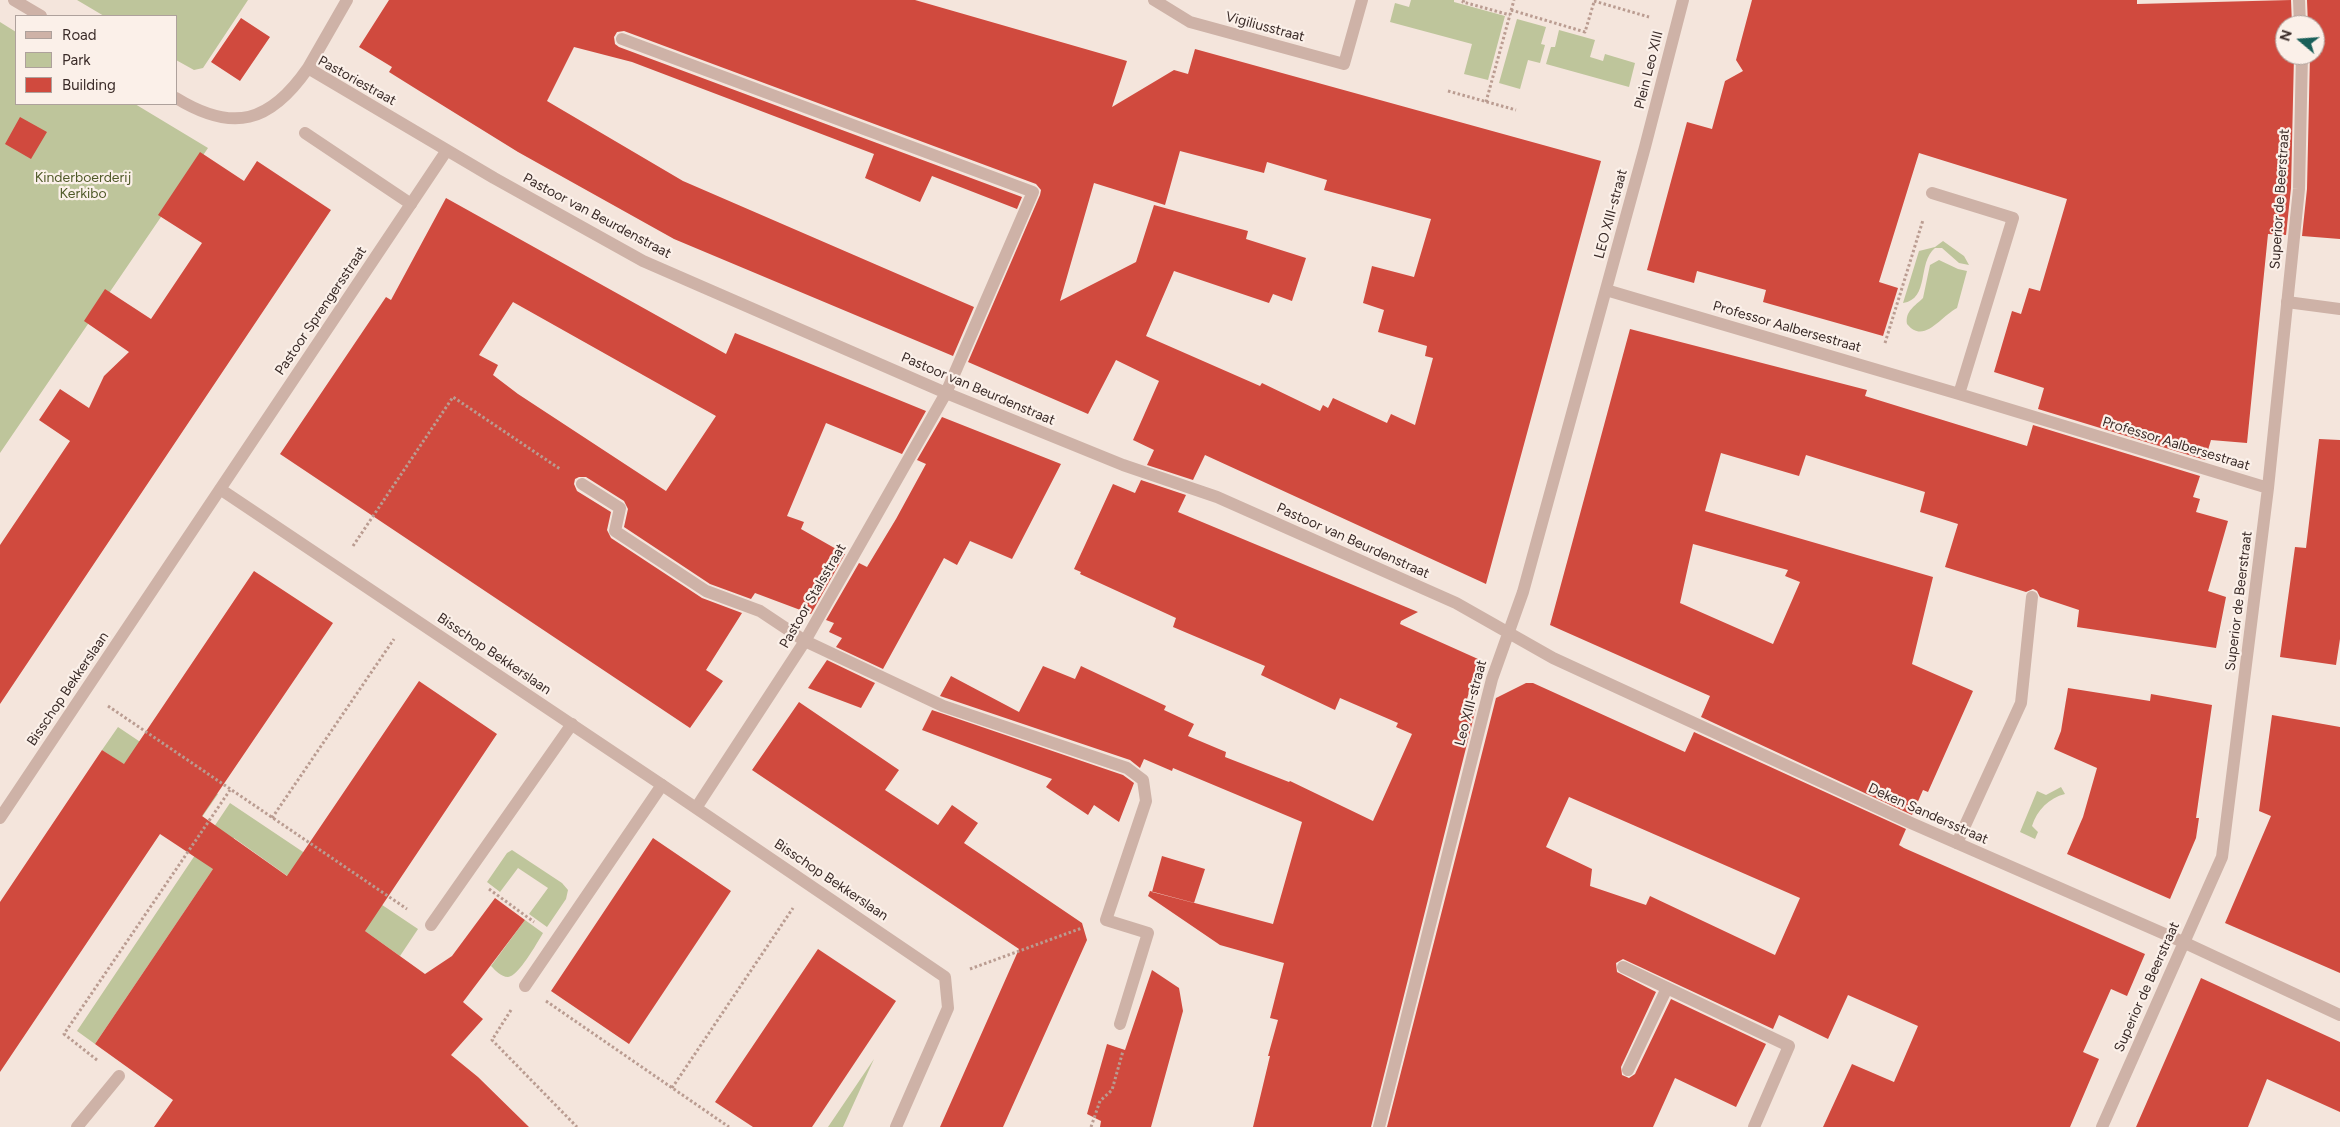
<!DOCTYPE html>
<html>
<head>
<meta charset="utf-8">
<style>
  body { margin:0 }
  #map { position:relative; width:2340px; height:1127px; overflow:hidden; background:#f4e5dc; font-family:Figtree,sans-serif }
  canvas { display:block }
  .legend { position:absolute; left:15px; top:15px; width:162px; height:90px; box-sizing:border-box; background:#fbf0e9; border:1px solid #aea19c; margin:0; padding:6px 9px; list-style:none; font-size:15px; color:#3a2b28 }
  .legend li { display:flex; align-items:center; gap:10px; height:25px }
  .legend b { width:25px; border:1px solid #aea19c }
  .north { position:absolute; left:2275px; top:15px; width:50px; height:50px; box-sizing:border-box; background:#fbf0e9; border:1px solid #aea19c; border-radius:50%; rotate:288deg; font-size:14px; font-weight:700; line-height:20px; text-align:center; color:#3a2b28 }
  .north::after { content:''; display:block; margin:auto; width:18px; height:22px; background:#195f59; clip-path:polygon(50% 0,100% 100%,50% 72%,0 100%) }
</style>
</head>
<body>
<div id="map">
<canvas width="2340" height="1127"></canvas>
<ul class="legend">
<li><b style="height:6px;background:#ceb2a7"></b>Road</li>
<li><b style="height:14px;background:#bec59b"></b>Park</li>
<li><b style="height:14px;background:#d04a3e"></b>Building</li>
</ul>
<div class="north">N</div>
</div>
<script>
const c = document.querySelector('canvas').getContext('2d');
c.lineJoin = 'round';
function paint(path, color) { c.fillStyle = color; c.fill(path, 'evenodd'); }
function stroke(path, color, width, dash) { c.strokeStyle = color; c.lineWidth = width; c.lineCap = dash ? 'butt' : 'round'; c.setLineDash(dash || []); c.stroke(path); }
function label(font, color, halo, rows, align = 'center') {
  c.font = font + ' Figtree,sans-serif'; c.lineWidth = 4.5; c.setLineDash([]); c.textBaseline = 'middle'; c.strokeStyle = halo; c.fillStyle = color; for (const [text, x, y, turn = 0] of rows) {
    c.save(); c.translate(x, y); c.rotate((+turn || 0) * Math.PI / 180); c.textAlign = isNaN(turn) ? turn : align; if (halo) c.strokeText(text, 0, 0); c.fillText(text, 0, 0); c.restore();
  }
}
const green = new Path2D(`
  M77,0H248L203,68L194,70L176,60V16H104Z
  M1411,0H1454V2L1505,16L1488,80L1464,74L1472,44L1390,22L1395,3L1409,7Z
  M1517,19L1546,27L1541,44L1545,45L1540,63L1528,60L1520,89L1499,83Z
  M0,22L16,32V104H135L208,148L0,453Z
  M1559,30L1595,40L1590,57L1603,61L1605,54L1635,63L1629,87L1546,64L1551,47H1555Z
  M1943,241L1964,256L1969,265L1959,263L1942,248H1935C1917,263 1930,299 1903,303L1919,251L1935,247Z
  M1939,260L1958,269L1967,271L1957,308C1941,316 1924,345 1907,324C1905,311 1915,306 1923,298L1930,265Z
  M118,727L218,794L202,817L102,750Z
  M2061,787L2065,794C2049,798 2037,810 2032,826L2038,832L2035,839L2020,832L2037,791L2046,795Z
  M230,803L418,929L400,956L234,838L95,1044L77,1031Z
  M512,850L562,883L568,890L566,899L547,927L529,914L548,888L518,868L500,892L487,882L507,853Z
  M525,920L543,933C537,943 518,977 508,977C501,977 495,970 491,966Z
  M874,1059L843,1127H828Z`);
const building = new Path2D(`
  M389,0H915L1127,61L1112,107L1174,70L1188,74L1195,49L1601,161L1486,584L1205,455L1193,480L1147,465L1154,450L1133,440L1159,381L1116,360L1088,414L968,362L1040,195L1041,190L1036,184L624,31L617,32L614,37L615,44L619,47L1022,197L1017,209L932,176L920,202L865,178L874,154L632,62L574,47L547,101L683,181L974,307L953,356L674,239L518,152L421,92L389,72L392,67L359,47ZM1180,151L1264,173L1267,162L1327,180L1324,190L1431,219L1414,277L1372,266L1363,303L1384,310L1378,332L1427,346L1425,356L1433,358L1415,425L1391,414L1387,423L1333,398L1328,408L1323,405L1320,411L1262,383L1260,386L1146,336L1174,271L1269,303L1273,294L1292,301L1306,258L1246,239L1248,231L1154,205L1136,262L1060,301L1094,183L1165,205Z
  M1752,0H2137V4L2291,0L2292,25H2285V55H2294L2291,188L2286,235L2268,234L2247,443L2211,440L2205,460L2038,409L2044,388L1994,372L2012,311L2021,314L2029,288L2040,291L2067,199L1919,153L1879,282L1898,288L1883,336L1763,302L1766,290L1697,271L1694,283L1647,270L1687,122L1712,129L1725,81L1743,71L1736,60Z
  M2307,0H2340V239L2302,236L2307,189L2310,55H2315V25H2308Z
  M241,18L270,37L240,81L211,62Z
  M20,117L47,132L31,159L5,144Z
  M200,152L244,181L257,161L331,210L0,704V545L70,441L39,420L60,389L89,408L104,376L129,352L84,321L105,289L151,319L202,243L158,215Z
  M446,198L726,354L735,333L926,411L902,454L826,423L787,516L804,522L801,529L845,554L811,614L755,593L751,599L710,584L624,527L628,509L624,501L586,477H579L575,479L574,484L577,491L611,512L607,530L611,538L702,598L742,613L706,670L723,681L690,728L280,454L386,297L391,300ZM513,302L716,416L666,491L518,394L493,375L498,365L479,355Z
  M1630,329L1867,390L1865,396L2027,446L2033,425L2200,476L2193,497L2200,499L2196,512L2228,521L2208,591L2226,597L2216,648L2077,627L2079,610L2040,597L2037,591L2033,589L2026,592L1945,567L1958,524L1920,512L1925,492L1806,455L1799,476L1721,453L1705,511L1933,577L1912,664L1973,691L1928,792L1923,790L1912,815L1701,717L1710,696L1550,625ZM1693,544L1788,570L1785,576L1800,582L1773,644L1680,603Z
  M942,417L1061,464L1012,559L970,541L957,565L944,558L883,669L836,647L842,638L829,632L834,623L826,620L859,563L867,567L896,519L926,464L917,460Z
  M2319,439L2340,440V639L2336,665L2280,657L2295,547L2306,548Z
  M1141,480L1186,495L1178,512L1418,612L1401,621L1400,624L1478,659L1463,714L1476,708L1371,1127H1253L1270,1056H1268L1278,1020L1270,1018L1284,963L1220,945L1148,896L1150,891L1273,924L1302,822L1173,768L1172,771L1144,759L1140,768L1130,760L940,696L951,676L1019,712L1043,666L1075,679L1081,666L1166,706L1164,710L1194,724L1188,736L1226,752L1225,757L1289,782L1290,781L1373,821L1412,734L1396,727L1398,723L1340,698L1335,710L1261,675L1265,666L1173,627L1176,618L1080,574L1081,572L1074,569L1113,484L1135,493Z
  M254,571L333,623L202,816L287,876L419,681L497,734L365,931L425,974L452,956L495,898L525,920L463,1002L483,1019L451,1055L478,1077L529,1127H154L173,1100L95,1044L213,869L160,834L0,1072V902L102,750L124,764Z
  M827,660L875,683L861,708L808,688Z
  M1526,683H1533L1685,752L1694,732L1906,829L1899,845L1904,848L2145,954L2127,996L2111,989L2083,1052L2099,1059L2070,1127H1823L1852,1064L1894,1082L1918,1026L1848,995L1828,1039L1779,1015L1773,1029L1623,959L1616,963L1617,972L1656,992L1621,1067L1622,1075L1629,1078L1635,1074L1671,999L1766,1044L1736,1107L1675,1078L1653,1127H1387L1496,698ZM1569,797L1800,898L1775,955L1650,896L1646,905L1590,886L1592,869L1546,847Z
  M2068,688L2150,701L2151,694L2212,705L2196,818H2199L2196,838L2170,899L2067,854L2083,817L2097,768L2054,749L2061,731Z
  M799,702L899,770L885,790L938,825L952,805L978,823L964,843L1082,923L1087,940L1003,1127H940L1019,949L752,770Z
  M932,710L1123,775L1134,783L1119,822L1094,805L1088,815L1046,787L1052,779L922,730Z
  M2272,715L2340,727V973L2225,923L2271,816L2259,811Z
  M653,838L731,891L629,1044L551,991Z
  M1162,856L1205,869L1194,903L1152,892Z
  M818,949L896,1001L812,1127H753L715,1102Z
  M1152,970L1179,988L1183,1011L1151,1127H1100L1101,1121L1087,1114L1107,1044L1125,1050Z
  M2201,978L2340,1042V1112L2267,1079L2248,1127H2136Z`);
const path = new Path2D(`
  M1464,0L1463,2L1510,15
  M1594,1L1649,17
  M1511,10L1585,32L1594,2
  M1448,91L1516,110
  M1486,102L1514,0
  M1885,343L1923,220
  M353,546L453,397L560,469
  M108,706L407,909
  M272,818L394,639
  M489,889L534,922
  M970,969L1082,928
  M546,1001L729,1127
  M511,1010L492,1040L577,1127
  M97,1060L64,1034L230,790
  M672,1088L793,908
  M1091,1127L1100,1101L1112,1090L1123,1051`);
const service = new Path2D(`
  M622,39L1033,192L946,393
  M305,133L411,204
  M2287,302L2340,309
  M582,484L620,508L615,531L706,591L760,611L805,641L943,706L1127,768L1143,780L1146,801L1106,920L1148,933L1120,1024
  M1957,843L2021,703L2032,597
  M431,925L572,724
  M1623,967L1789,1046L1754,1127
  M525,986L662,785
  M1628,1070L1667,988
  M77,1127L119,1076`);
const minor = new Path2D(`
  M14,0L41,16
  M1154,0L1190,22L1344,64L1362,0
  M2299,0L2300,25
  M308,68L347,0
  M176,98C233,133 270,123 308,68L494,178L643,261L946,393L1123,465L1217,497L1456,603L1553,658L1911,823L2183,942L2340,1015
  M1932,193L2013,218L1959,394
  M1606,290L1959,394L2268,488
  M220,489L662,785L945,977L948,1008L896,1127
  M696,808L805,641L946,393
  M0,818L447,150
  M1379,1127L1492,679L1523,592L1645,147L1683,0
  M2102,1127L2222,857L2268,488L2299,189L2302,55`);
const streetNames = [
  ["Vigiliusstraat",1265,27,15],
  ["Plein Leo XIII",1649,70,-76],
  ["Pastoriestraat",357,81,29],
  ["Superior de Beerstraat",2280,199,-86],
  ["LEO XIII-straat",1611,214,-75],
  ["Pastoor van Beurdenstraat",597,216,28],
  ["Pastoor Sprengersstraat",321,311,-56],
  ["Professor Aalbersestraat",1787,327,16],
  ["Pastoor van Beurdenstraat",978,389,23],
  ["Professor Aalbersestraat",2176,444,17],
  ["Pastoor van Beurdenstraat",1353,541,24],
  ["Pastoor Stalsstraat",813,596,-60],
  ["Superior de Beerstraat",2239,601,-83],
  ["Bisschop Bekkerslaan",494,654,34],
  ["Bisschop Bekkerslaan",68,689,-56],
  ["Leo XIII-straat",1471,703,-75],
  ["Deken Sandersstraat",1928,814,24],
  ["Bisschop Bekkerslaan",831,880,34],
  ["Superior de Beerstraat",2147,987,-66]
];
const parkNames = [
  ["Kinderboerderij",83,178],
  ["Kerkibo",83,194]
];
paint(green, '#bec59b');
paint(building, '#d04a3e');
stroke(path, '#ba9c91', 3, [2.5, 2.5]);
stroke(service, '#ceb2a7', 12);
stroke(minor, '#ceb2a7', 12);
label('14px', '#3a2b28', '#fbf0e9', streetNames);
label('14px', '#505a29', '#fbf0e9', parkNames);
</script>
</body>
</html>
